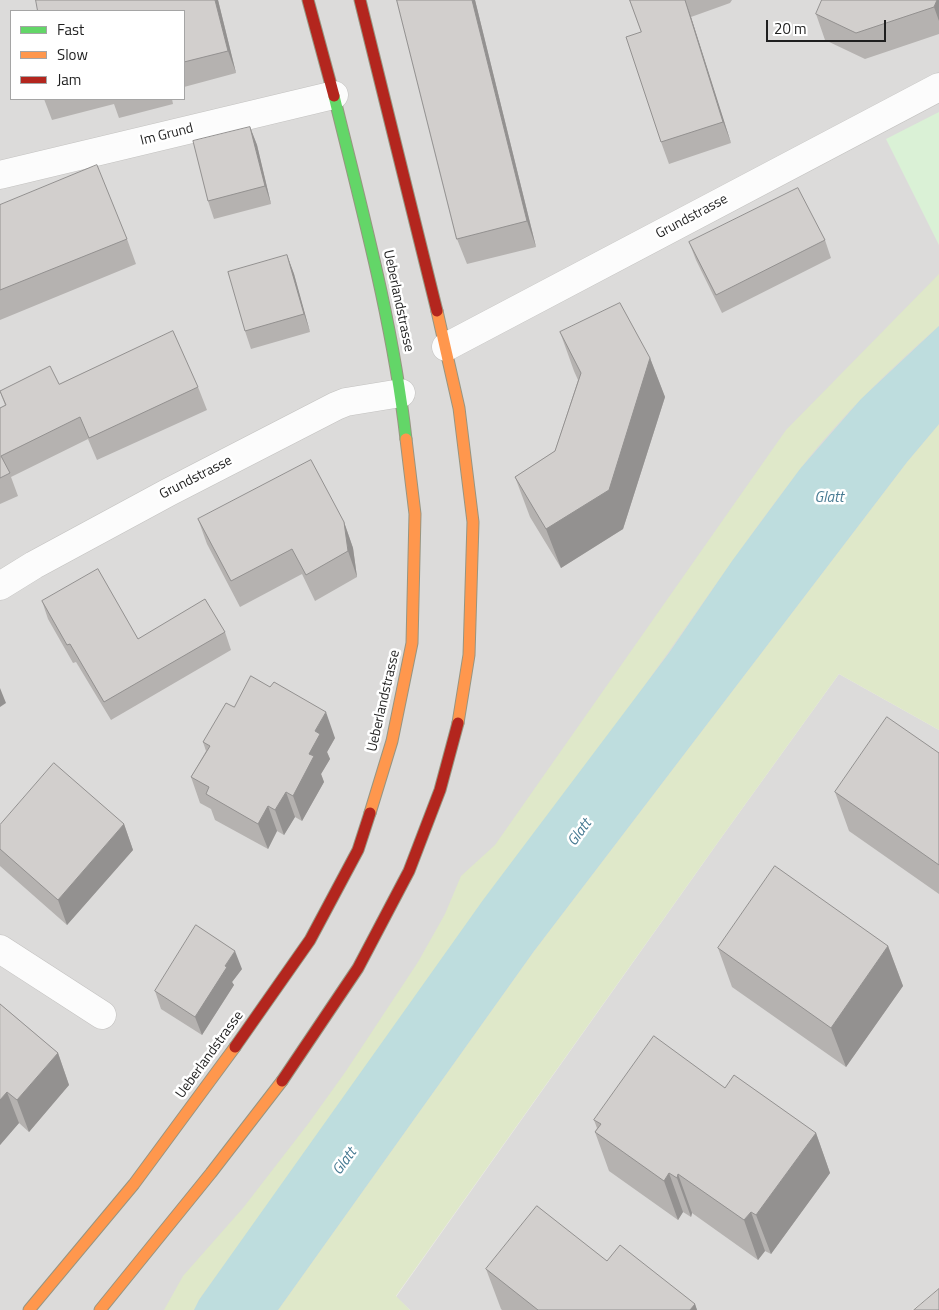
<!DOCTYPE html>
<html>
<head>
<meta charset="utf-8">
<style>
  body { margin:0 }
  #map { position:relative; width:939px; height:1310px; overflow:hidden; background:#edebe8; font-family:"Titillium Web",sans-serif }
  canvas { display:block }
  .legend { position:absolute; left:10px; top:10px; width:175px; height:90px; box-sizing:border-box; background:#fff; border:1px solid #a5a5a5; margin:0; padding:6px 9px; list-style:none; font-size:15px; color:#1f1f1f }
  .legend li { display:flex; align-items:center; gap:10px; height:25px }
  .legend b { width:25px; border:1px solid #a5a5a5 }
  .scale { position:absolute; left:766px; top:20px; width:120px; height:22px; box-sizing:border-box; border:2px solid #1f1f1f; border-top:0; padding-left:6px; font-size:15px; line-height:18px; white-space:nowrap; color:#1f1f1f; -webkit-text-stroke:4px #fff; paint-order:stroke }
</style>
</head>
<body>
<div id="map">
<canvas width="939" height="1310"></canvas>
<ul class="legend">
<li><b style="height:6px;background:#63d668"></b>Fast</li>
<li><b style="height:6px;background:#ff974d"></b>Slow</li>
<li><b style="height:6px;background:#b3261e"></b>Jam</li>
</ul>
<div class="scale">20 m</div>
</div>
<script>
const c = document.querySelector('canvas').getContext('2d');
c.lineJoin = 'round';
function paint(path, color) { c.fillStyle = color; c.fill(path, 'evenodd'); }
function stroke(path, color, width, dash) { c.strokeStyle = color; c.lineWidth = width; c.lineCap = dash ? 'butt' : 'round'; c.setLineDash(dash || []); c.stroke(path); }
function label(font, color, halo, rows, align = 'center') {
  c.font = font + ' "Titillium Web",sans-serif'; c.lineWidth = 5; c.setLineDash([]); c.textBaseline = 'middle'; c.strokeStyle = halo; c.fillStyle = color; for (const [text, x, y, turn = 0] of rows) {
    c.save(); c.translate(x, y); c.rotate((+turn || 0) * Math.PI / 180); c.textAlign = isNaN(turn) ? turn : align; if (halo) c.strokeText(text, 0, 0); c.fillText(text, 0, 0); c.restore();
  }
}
const residential = new Path2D(`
  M0,0H939V510L335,1310H0ZM11,11H184V99H11Z
  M839,674L939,730V1289L912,1310H410L396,1297L721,838Z`);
const grass = new Path2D(`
  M939,274V326C889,370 838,419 798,472C737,551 681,636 622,717C481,911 339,1105 199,1300L194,1310H164L183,1276L243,1208L308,1124L346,1071L418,962L445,914L461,876L495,845L786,430Z
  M939,424V730L839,674L721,838L396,1296L410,1310H278L534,951L907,462Z`);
const park = new Path2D(`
  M939,112V245L886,139Z`);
const water = new Path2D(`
  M939,326V424L907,462L534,951L278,1310H194L199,1300L483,900L669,653L732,561L800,469L861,399Z`);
const street = new Path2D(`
  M0,175L334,95
  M446,347L939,87
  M0,586L34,565L169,492L336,406L346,402L401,393
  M0,949L102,1015`);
const fast = new Path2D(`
  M334,96C362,210 393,323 406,439`);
const slow = new Path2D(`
  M437,311L459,408L473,522L469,655L458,723
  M370,813L392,741L412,643L415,514L406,439
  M29,1310L134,1184L235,1047
  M100,1310L211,1173L282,1081`);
const jam = new Path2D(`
  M308,0L334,96
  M360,0L437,311
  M235,1047L310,940L358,850L370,813
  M282,1081L358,968L409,871L440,790L458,723`);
const wall = new Path2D(`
  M218,0L236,73L184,87V11Z
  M397,0H475L536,247L467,264L457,239Z
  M630,0H732L730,3L691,17L731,143L669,164L661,142L641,32Z
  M939,0V34L865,59L825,40L816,14Z
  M44,99H172L173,104L119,118L114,104L52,120Z
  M250,127L257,145L271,204L214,219L208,201Z
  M0,205L127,239L136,264L0,320Z
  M825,240L831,258L722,313L696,260L689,242Z
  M287,255L294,274L310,332L251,349L245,331Z
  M560,332L650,358L665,397L623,529L561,568L530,517L515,477L555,451L578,380L574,371Z
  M59,384L198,387L207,410L97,460L88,439L11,477L18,496L0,504V408L5,405L0,392Z
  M198,519L344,522L353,548L357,577L315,601L302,574L240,607L207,544Z
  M42,601L138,639L225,632L231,650L111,720L76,662L73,663L48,619Z
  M234,707L335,738L327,752L330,759L321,774L324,782L302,821L295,817L284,835L277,831L268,849L215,820L211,809L200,803L191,777L206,751L203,742Z
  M939,753V894L849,831L835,792Z
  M124,824L133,850L67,925L0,866V825Z
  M888,946L903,986L846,1067L732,987L718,948Z
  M242,969L232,982L234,985L202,1035L161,1009L155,991Z
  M0,1004L58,1053L69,1085L29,1132L19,1123L0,1145Z
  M725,1088L816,1133L830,1173L771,1254L765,1251L758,1260L692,1213L691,1217L683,1212L678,1220L609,1171L595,1132L597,1128L594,1120Z
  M486,1269L695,1304L697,1310H502L501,1309Z`);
const shadedWall = new Path2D(`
  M215,0H218L236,73L228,51Z
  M472,0H475L536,247L527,221Z
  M685,0L691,17L731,143L723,122Z
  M937,0H939V21L934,7Z
  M250,127L257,145L271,204L265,186Z
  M287,255L294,274L310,332L304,314Z
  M650,358L665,397L623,529L561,568L546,529Z
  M344,522L353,548L357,577L348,551Z
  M0,688L6,703L0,707Z
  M326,712L335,738L327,752L330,759L321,774L324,782L302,821L293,796L309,754L315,731Z
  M286,792L295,817L284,835L275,810Z
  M268,806L277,831L268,849L258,824Z
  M124,824L133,850L67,925L58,900Z
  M888,946L903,986L846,1067L831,1028Z
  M235,951L242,969L232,982L234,985L202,1035L195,1017L225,966Z
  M58,1053L69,1085L29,1132L17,1100Z
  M7,1092L19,1123L0,1145V1100Z
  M816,1133L830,1173L771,1254L756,1215Z
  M669,1173L683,1212L678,1220L664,1181Z
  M678,1174L692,1213L691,1217L677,1178Z
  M751,1212L765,1251L758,1260L744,1220Z
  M695,1304L697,1310H690Z`);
const building = new Path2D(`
  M36,0H215L228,51L184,62V11H38Z
  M397,0H472L527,221L457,239Z
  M630,0H685L723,122L661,142L626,37L641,32Z
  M822,0H937L934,7L856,33L816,14Z
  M250,127L265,186L208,201L193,141Z
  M97,165L127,239L0,290V205Z
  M798,188L825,240L716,295L689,242Z
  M287,255L304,314L245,331L228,272Z
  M620,303L650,358L609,490L546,529L515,477L555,451L581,373L560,332Z
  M173,331L198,387L89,438L80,417L1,456L10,473L0,478V408L6,405L0,391L50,366L59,384Z
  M311,460L344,522L348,551L306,575L292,549L231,581L198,519Z
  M98,569L138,639L205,599L225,632L104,702L70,644L67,645L42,601Z
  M251,676L270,687L274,682L326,712L315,731L320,734L309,754L314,756L293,796L286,792L275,810L268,806L258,824L206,794L209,787L191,777L210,746L203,742L226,703L234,707Z
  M887,717L939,753V865L835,792Z
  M54,763L124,824L58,900L0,849V825Z
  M775,866L888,946L831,1028L718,948Z
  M196,925L235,951L225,966L227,967L195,1017L155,991Z
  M0,1004L58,1053L17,1100L7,1092L0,1100Z
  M654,1036L725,1088L734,1075L816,1133L756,1215L751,1212L744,1220L678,1174L677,1178L669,1173L664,1181L595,1132L601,1124L594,1120Z
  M537,1206L607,1261L620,1245L695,1304L690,1310H538L486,1269Z
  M939,1289V1310H914Z`);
const streetNames = [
  ["Im Grund",167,135,-14],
  ["Grundstrasse",692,217,-28],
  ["Ueberlandstrasse",398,301,78],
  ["Grundstrasse",196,478,-27],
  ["Ueberlandstrasse",384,701,-77],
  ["Ueberlandstrasse",210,1055,-54]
];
const waterNames = [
  ["Glatt",829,498],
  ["Glatt",580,833,-54],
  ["Glatt",345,1162,-54]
];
paint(residential, '#dcdbda');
paint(grass, '#dfe8c9');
paint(park, '#daf1d6');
paint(water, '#beddde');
stroke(street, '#c3c2c0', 29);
stroke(fast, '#979581', 13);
stroke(slow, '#979581', 13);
stroke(jam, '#979581', 13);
stroke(street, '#fcfcfc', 28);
stroke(fast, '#63d668', 11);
stroke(slow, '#ff974d', 11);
stroke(jam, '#b3261e', 11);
paint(wall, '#b5b2b0');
paint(shadedWall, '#939190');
paint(building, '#d2cfcd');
stroke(building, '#939190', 1);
label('14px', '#1f1f1f', '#fff', streetNames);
label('italic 15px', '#477a92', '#fff', waterNames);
</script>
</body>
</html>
